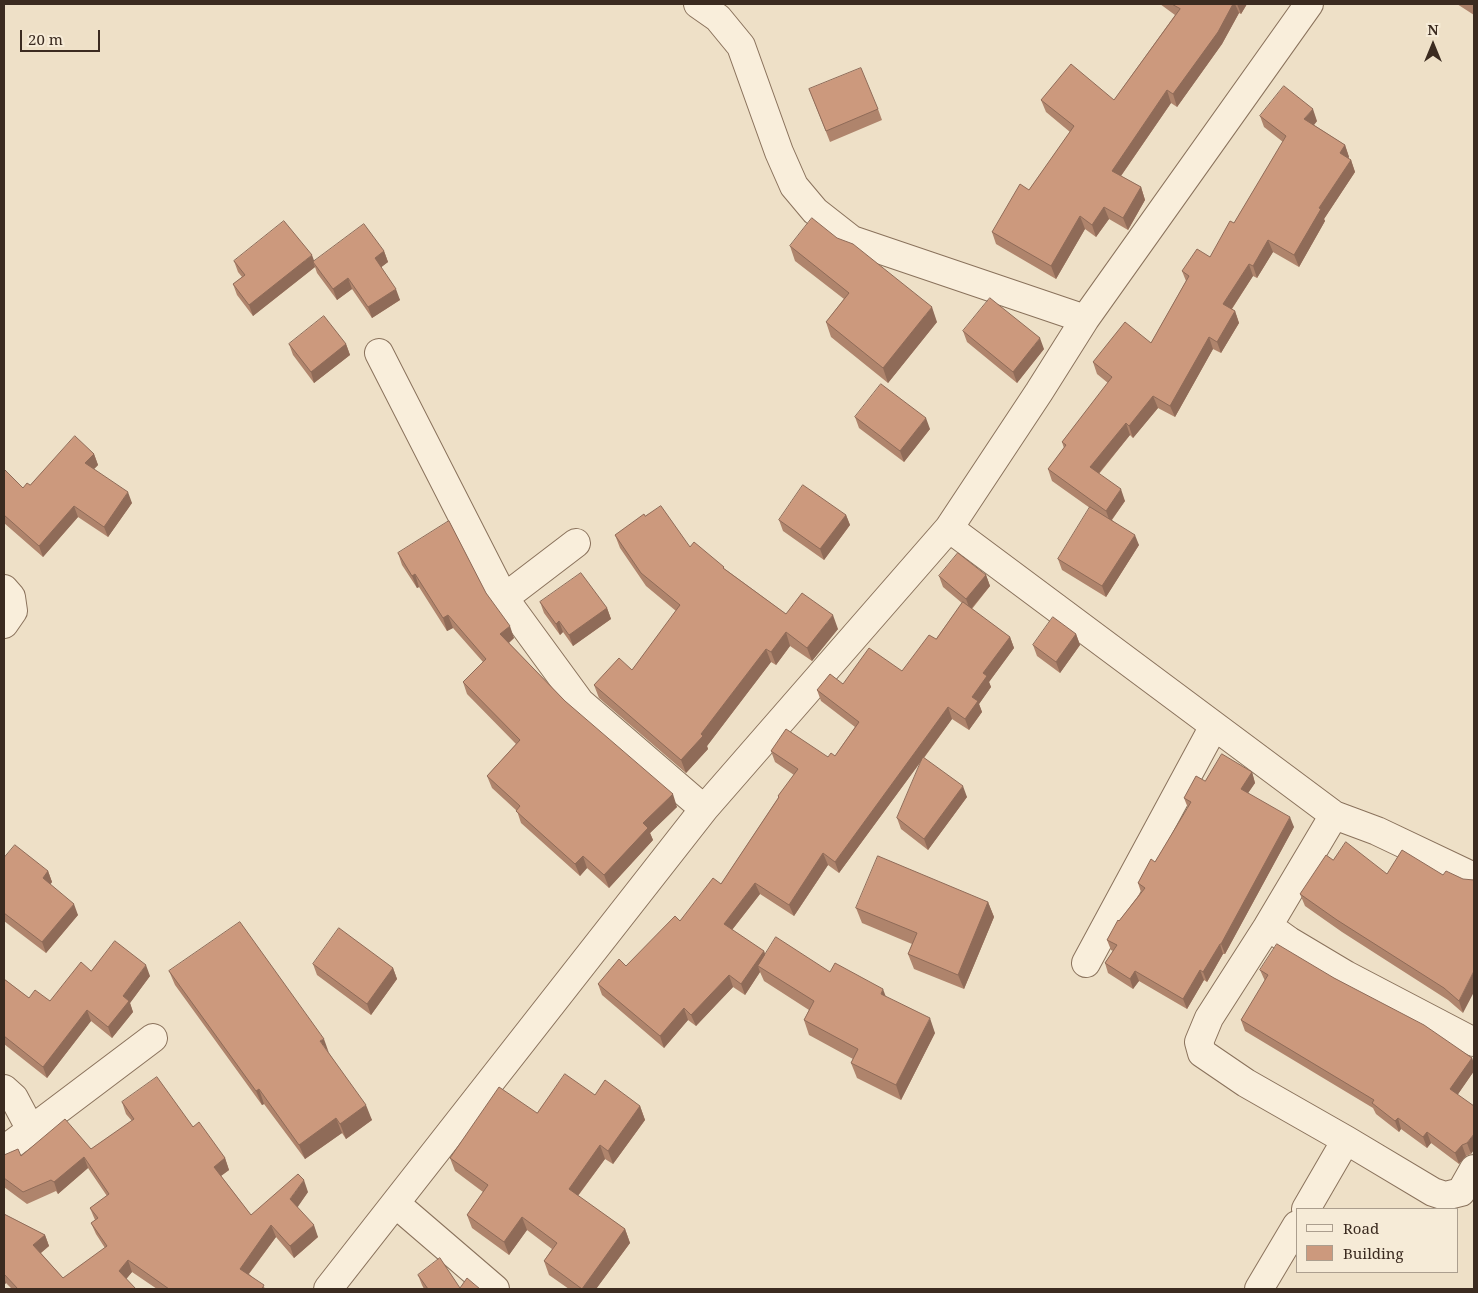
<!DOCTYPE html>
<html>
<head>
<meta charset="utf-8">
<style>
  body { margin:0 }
  #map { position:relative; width:1478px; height:1293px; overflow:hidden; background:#eee0c7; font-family:"Noto Serif",serif }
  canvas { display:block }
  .frame { position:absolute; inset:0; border:5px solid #3b2b20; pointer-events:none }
  .legend { position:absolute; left:1296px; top:1208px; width:162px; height:65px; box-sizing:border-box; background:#f6ebd7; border:1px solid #ab9e8e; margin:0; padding:6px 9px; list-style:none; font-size:15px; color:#3b2b20 }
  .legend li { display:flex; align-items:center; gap:10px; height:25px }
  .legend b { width:25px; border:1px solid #ab9e8e }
  .north { position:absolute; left:1408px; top:20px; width:50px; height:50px; -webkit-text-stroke:4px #f6ebd7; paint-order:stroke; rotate:0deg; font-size:14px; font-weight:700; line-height:20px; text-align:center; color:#3b2b20 }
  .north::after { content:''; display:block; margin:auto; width:18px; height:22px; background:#3b2b20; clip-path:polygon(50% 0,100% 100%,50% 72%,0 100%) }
  .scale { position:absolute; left:20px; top:30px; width:80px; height:22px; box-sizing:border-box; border:2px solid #3b2b20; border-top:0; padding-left:6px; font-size:15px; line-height:18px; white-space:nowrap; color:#3b2b20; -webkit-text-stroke:4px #f6ebd7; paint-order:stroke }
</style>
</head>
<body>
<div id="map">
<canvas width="1478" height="1293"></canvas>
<div class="frame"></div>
<ul class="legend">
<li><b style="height:6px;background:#f9eedb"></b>Road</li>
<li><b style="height:14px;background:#cc997d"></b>Building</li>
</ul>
<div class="north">N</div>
<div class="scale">20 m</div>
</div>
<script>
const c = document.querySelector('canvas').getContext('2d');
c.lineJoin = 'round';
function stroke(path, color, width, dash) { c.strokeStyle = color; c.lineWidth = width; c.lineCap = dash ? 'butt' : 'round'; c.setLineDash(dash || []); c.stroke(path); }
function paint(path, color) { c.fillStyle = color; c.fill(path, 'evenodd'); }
const minor = new Path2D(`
  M698,4L718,18L741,46L779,152L794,186L815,211L852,240L1085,319
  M379,353L504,598L580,702L704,809
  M949,528L1334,815L1377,831L1474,877
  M4,589L11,597L13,611L4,624
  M504,598L576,543
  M1334,815L1268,926L1289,941L1346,975L1474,1042
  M1268,926L1209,1018L1199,1042L1202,1053L1246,1083L1346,1140L1433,1192L1445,1196L1461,1192L1474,1169
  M1086,963L1214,726
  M4,1089L14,1098L31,1130L4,1150
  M31,1130L153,1038
  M396,1204L495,1289
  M1306,1209L1346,1140
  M328,1289L704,809L949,528L1039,392L1085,319L1309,4
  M1259,1289L1297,1225`);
const wall = new Path2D(`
  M1160,4H1247L1241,14L1239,13L1222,44L1177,107L1171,103L1121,176L1141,187L1145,200L1128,230L1109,219L1096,237L1085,229L1056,279L996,244L992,232L1029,190L1070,132L1046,112L1041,100H1114L1175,15Z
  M1457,4H1474V15Z
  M809,89L878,109L882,120L830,142Z
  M1260,116L1317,121L1314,125L1345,145L1349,157L1348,158L1351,160L1355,172L1324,219L1325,221L1299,267L1273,252L1257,278L1253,276L1232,309L1235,311L1239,323L1221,353L1213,349L1175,417L1158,408L1133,438L1130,435L1099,474L1125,501L1112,520L1139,545L1106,597L1062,570L1058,559L1090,508L1052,481L1048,469L1064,448L1062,442L1108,383L1097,374L1093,362L1151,343L1186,281L1182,271L1210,257L1234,223L1283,142L1264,127Z
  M790,246L937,322L888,383L831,337L826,322L844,299L795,261Z
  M384,251L388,262L381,267L400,300L372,318L352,289L337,300L317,273L315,267L253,316L237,295L233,284L242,277L238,272L234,261H314Z
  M963,331L1044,349L1017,383L967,342Z
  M289,344H346L350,355L314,383L293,355Z
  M855,417L930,429L904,462L859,428Z
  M94,454L98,465L94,469L132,503L108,537L78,517L43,557L4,523V469L23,488L30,485Z
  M846,515L850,525L824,560L783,531L779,520Z
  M645,516L690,547L725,569L786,614L838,629L812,661L790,646L776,665L771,662L707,746L708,749L686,773L599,698L594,685L632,670L676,611L646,586L620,548L615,535Z
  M398,553L486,593L514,638L509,643L565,701L677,807L650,833L653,840L609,888L587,868L580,876L521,823L517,811L492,788L487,776L516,744L467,694L463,682L483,662L453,628L447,631L419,587L417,588L402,565Z
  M986,575L990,586L972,609L1010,637L1014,648L989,682L991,687L979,704L982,712L969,730L952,719L924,758L967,797L928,850L901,829L897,818L922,760L839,873L828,865L794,916L760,894L732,930L764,951L765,955L830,972L886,997L935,1033L901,1100L857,1078L851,1063L853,1059L809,1035L804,1020L809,1010L764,981L760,972L745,995L733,987L696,1026L688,1020L664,1048L602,995L598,984L626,966L680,921L721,884L778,798V796L794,775L775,762L771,751L828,757L835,756L855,727L821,701L817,690L902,671L936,639L962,603L943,587L939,576Z
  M540,602L607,608L611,619L573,646L563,632L560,635L544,613Z
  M1076,634L1080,645L1060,673L1037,656L1033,645Z
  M1252,772L1255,783L1248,793L1294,827L1225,954H1223L1207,982L1204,980L1187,1009L1139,981L1133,989L1108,973L1105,963L1113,951L1111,950L1107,940L1119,921L1141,892L1138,883L1155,862L1188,808L1184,798L1205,781Z
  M4,858L48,871L52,882L50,884L78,915L46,953L4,921Z
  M1333,860L1387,874L1443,875L1463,1013L1448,1000L1342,932L1305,906L1300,894Z
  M988,902L994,917L964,989L914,969L908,954L912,944L862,923L856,908Z
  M313,964L393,968L397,979L371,1015L317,975Z
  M1260,970L1334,978L1472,1058L1474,1064V1071L1458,1094L1471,1154L1466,1156L1459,1164L1431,1143L1427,1148L1401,1129L1399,1132L1376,1114L1373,1108L1245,1031L1241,1020L1265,981Z
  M91,971L150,976L130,1003L133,1012L112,1038L91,1021L47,1078L4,1044V979L29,998L50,1001Z
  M169,971L329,1053L372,1120L346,1139L342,1133L305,1159L264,1104L262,1105L175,985Z
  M595,1095L640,1106L645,1120L613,1164L605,1159L578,1196L625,1229L630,1243L596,1289H569L549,1275L544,1261L552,1249L527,1230L509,1255L472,1228L467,1215L483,1192L455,1171L450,1158L537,1113Z
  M122,1102L193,1127L225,1158L229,1170L221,1176L251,1215L308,1192L297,1207L318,1237L294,1258L276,1237L249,1274L266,1289H157L132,1272L126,1279L136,1289H12L6,1283L4,1285V1214L45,1235L49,1246L41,1253L63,1278L105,1248L96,1234L91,1223L95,1220L90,1208L107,1196L88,1168L58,1194L56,1191L27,1204L4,1187V1155L21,1156L91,1149L132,1121L126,1114Z
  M418,1275L460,1288L480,1289H424L422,1285Z`);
const shadedWall = new Path2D(`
  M1233,4H1235L1239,13L1222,44L1177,107L1173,94Z
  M1237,4H1247L1241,14Z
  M1167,90L1171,103L1116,183L1112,171Z
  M1313,109L1317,121L1309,131L1304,119Z
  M1345,145L1349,157L1344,165L1340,153Z
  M1351,160L1355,172L1324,219L1325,221L1299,267L1294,255L1319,208Z
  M1141,187L1145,200L1128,230L1123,218Z
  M1104,207L1109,219L1096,237L1092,225Z
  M1080,216L1085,229L1056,279L1051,266Z
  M1268,240L1273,252L1257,278L1253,266Z
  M384,251L388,262L379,269L375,258Z
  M312,255L316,266L313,262L315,267L253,316L249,305Z
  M1249,264L1253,276L1227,316L1223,304Z
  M348,278L352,289L337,300L333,289Z
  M396,289L400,300L372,318L368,307Z
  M932,307L937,322L888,383L883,368Z
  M1235,311L1239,323L1221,353L1217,342Z
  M1209,337L1213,349L1175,417L1170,406Z
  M1040,338L1044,349L1017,383L1013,372Z
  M346,344L350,355L314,383L311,372Z
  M1153,396L1158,408L1133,438L1129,426Z
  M926,418L930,429L904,462L900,451Z
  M1126,423L1130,435L1094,479L1090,467Z
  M94,454L98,465L89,474L85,463Z
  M1121,489L1125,501L1110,522L1106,511Z
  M128,492L132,503L108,537L104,527Z
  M74,506L78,517L43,557L39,546Z
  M846,515L850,525L824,560L820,549Z
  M1135,535L1139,545L1106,597L1102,586Z
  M415,574L419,587L417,588L412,576Z
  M986,575L990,586L970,610L966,599Z
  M607,608L611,619L573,646L569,635Z
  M448,615L453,628L447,631L443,618Z
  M833,615L838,629L812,661L807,648Z
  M559,621L563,632L560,635L556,624Z
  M510,626L514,638L505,646L500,634Z
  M786,632L790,646L776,665L771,652Z
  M1076,634L1080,645L1060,673L1056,662Z
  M1010,637L1014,648L989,682L991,687L979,704L982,712L969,730L965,719L972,697L983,673Z
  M766,649L771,662L707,746L708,749L686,773L681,760Z
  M948,707L952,719L839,873L835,862Z
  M1252,772L1255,783L1244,799L1241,789Z
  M963,786L967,797L928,850L924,839Z
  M673,794L677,807L650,833L653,840L609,888L604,875L643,823Z
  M1290,817L1294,827L1225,954L1221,944Z
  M823,853L828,865L794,916L789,905Z
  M583,856L587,868L580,876L575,864Z
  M48,871L52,882L47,889L43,878Z
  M755,883L760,894L728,935L724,924Z
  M988,902L994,917L964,989L958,975Z
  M74,904L78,915L46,953L42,942Z
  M1220,944L1223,954L1207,982L1203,972Z
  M764,951L768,962L758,966L760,972L745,995L741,984Z
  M146,965L150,976L130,1003L133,1012L112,1038L108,1027L123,996Z
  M393,968L397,979L371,1015L367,1004Z
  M1200,970L1204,980L1187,1009L1183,999Z
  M1135,971L1139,981L1133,989L1130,979Z
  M1474,971V992L1463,1013L1459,1001Z
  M729,975L733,987L696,1026L691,1015Z
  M883,989L889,1005L881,994Z
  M684,1008L688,1020L664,1048L660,1036Z
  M87,1010L91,1021L47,1078L43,1067Z
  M930,1018L935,1033L901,1100L896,1085Z
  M324,1039L329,1053L320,1041Z
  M1472,1058L1474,1064V1071L1454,1100L1450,1089Z
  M259,1089L264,1104L262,1105L256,1091Z
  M366,1105L372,1120L346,1139L340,1124Z
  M640,1106L645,1120L613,1164L608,1151Z
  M336,1118L342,1133L305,1159L299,1145Z
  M1398,1118L1401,1129L1399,1132L1395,1121Z
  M1427,1132L1431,1143L1427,1148L1423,1137Z
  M1474,1134V1150L1471,1154L1467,1143Z
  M600,1145L605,1159L573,1202L569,1189Z
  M1462,1145L1466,1156L1459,1164L1455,1153Z
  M84,1157L88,1168L58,1194L54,1182Z
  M225,1158L229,1170L218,1178L214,1167Z
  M304,1180L308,1192L295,1211L290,1199Z
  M522,1217L527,1230L509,1255L504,1242Z
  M271,1225L276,1237L244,1280L240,1269Z
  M314,1225L318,1237L294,1258L290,1246Z
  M625,1229L630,1243L596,1289H582Z
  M45,1235L49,1246L37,1256L33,1245Z
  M128,1260L132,1272L123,1283L119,1271Z
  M4,1277L6,1283L4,1285Z`);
const building = new Path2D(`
  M1172,4H1233L1218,32L1173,94L1167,90L1112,171L1141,187L1123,218L1104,207L1092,225L1080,216L1051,266L992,232L1020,184L1029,190L1074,126L1041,100L1071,64L1114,100L1180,9Z
  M861,68L878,109L826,131L809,89Z
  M1284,86L1313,109L1304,119L1345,145L1340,153L1351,160L1319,208L1321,209L1294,255L1268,240L1253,266L1249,264L1223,304L1235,311L1217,342L1209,337L1170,406L1153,396L1129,426L1126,423L1090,467L1121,489L1106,511L1048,469L1066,445L1062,442L1112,377L1093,362L1125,322L1151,343L1189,276L1182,271L1197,249L1210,257L1230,221L1234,223L1286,136L1260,116Z
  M812,218L837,238L853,244L932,307L883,368L826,322L849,293L790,246Z
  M284,221L312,255L249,305L233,284L245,275L234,261Z
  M364,224L384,251L375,258L396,289L368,307L348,278L333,289L313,262Z
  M990,298L1040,338L1013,372L963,331Z
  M324,316L346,344L311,372L289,344Z
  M881,384L926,418L900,451L855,417Z
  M75,436L94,454L85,463L128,492L104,527L74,506L39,546L4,515V469L23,488L27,483L30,485Z
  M803,485L846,515L820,549L779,520Z
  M661,506L690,547L694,542L724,567L723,568L786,614L802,593L833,615L807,648L786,632L771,652L766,649L701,734L703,736L681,760L594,685L619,658L632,670L680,605L641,573L615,535L644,514L645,516Z
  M1090,507L1135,535L1102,586L1058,559Z
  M449,521L486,593L510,626L500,634L565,701L673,794L643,823L648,828L604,875L583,856L575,864L516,811L520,806L487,776L520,740L463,682L486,659L448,615L443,618L415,574L412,576L398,553Z
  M958,553L986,575L966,599L939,576Z
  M581,573L607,608L569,635L559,621L556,624L540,602Z
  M963,602L1010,637L983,673L987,676L972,697L978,701L965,719L948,707L835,862L823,853L789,905L755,883L724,924L764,951L741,984L729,975L691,1015L684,1008L660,1036L598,984L619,959L626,966L675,916L680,921L713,878L721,884L779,797L778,796L798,769L771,751L786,729L828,757L831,753L835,756L859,722L817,690L830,674L843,684L869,648L902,671L929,635L936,639Z
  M1053,617L1076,634L1056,662L1033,645Z
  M1222,754L1252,772L1241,789L1290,817L1221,944H1220L1203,972L1200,970L1183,999L1135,971L1130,979L1105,963L1117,945L1107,940L1118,920L1119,921L1145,888L1138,883L1151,859L1155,862L1191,802L1184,798L1196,776L1205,781Z
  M923,757L963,786L924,839L897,818Z
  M1346,842L1387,874L1402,850L1443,875L1446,871L1463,879L1474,880V971L1459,1001L1444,988L1337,920L1300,894L1326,855L1333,860Z
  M15,845L48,871L43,878L74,904L42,942L4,913V858Z
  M878,856L988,902L958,975L908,954L917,933L856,908Z
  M240,922L324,1039L320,1041L366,1105L340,1124L336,1118L299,1145L259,1089L256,1091L169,971Z
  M339,928L393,968L367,1004L313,964Z
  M776,937L830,972L835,963L883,989L881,994L930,1018L896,1085L851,1063L858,1049L804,1020L814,1001L758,966Z
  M115,941L146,965L123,996L129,1001L108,1027L87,1010L43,1067L4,1036V979L29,998L35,990L50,1001L81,962L91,971Z
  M1277,944L1334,978L1424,1025L1472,1058L1450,1089L1474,1106V1134L1467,1143L1462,1145L1455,1153L1427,1132L1423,1137L1398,1118L1395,1121L1372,1103L1374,1100L1241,1020L1268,975L1260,970Z
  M565,1074L595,1095L605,1080L640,1106L608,1151L600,1145L569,1189L625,1229L582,1289L544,1261L557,1243L522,1217L504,1242L467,1215L488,1185L450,1158L499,1087L537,1113Z
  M157,1077L193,1127L199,1122L225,1158L214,1167L251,1215L298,1174L304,1180L290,1199L314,1225L290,1246L271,1225L240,1269L264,1285L262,1289H263H169L128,1260L119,1271L136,1289H18L4,1274V1214L45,1235L33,1245L63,1278L107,1246L91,1223L98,1218L90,1208L109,1194L84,1157L54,1182L51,1180L23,1192L4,1178V1155L18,1149L21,1156L65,1119L91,1149L134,1119L122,1102Z
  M440,1258L460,1288L467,1278L480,1289H428L418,1275Z`);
stroke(minor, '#8a725c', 30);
stroke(minor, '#f9eedb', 28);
paint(wall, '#af846c');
paint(shadedWall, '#8f6b58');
paint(building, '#cc997d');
stroke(building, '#8f6b58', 1);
</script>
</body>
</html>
